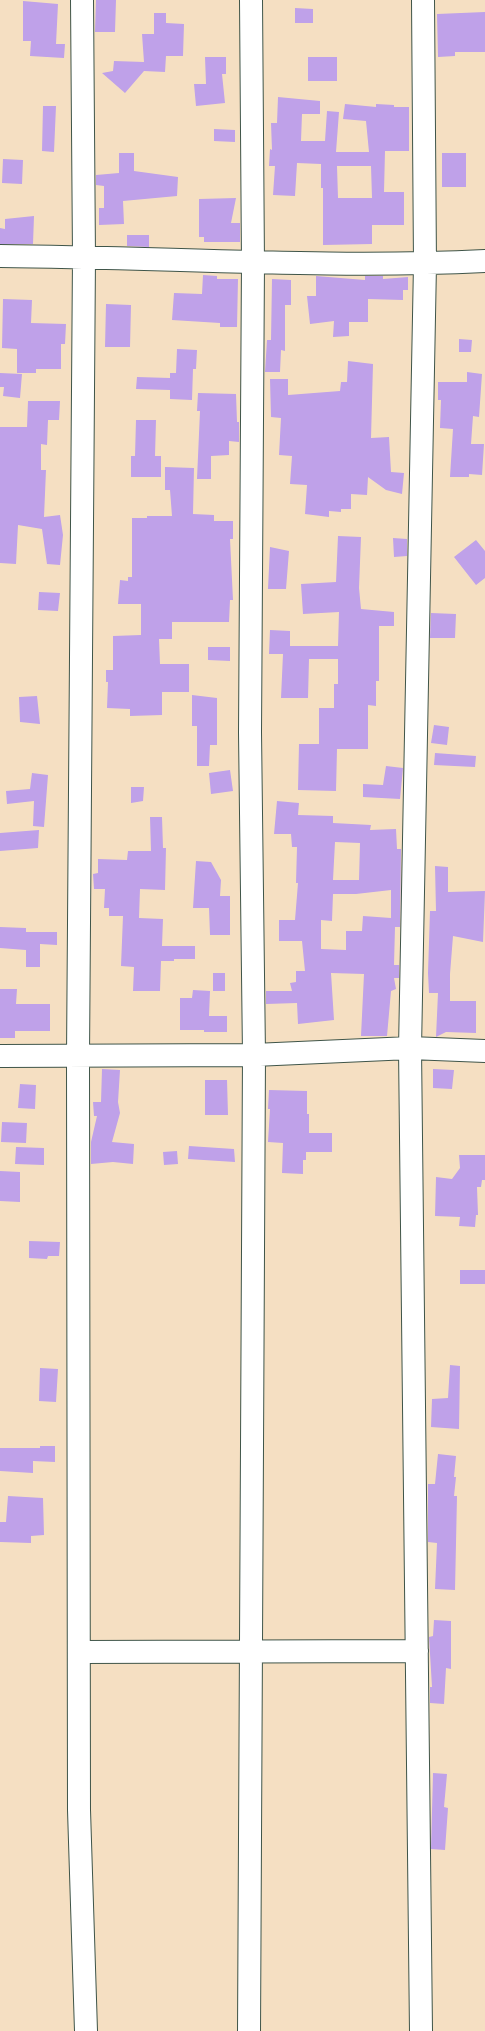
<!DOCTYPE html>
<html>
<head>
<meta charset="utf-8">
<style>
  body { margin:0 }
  canvas { display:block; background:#f5dfc2 }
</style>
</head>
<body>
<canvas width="485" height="2031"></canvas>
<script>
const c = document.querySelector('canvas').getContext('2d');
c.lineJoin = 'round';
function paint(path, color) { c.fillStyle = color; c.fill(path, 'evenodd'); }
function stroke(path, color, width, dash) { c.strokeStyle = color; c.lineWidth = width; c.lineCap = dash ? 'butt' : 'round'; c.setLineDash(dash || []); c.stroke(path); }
const building = new Path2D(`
  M96,0H116L115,32H95Z
  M23,1L58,4L56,44H65L64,58L30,56L31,41H23Z
  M295,8L313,9V23H295Z
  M485,12V52H455V56L438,57L437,14Z
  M154,13H166V23L184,24L183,56H166L165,72L144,71L125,93L102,73L113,71L114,61L144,62L142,34H154Z
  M205,57H226V74H222L225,103L196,106L194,84H206Z
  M308,57H337V81H308Z
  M278,97L320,101V114H302L301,141H325L327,111L339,112L336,152H369L366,121L343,119L345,104L376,107V104L394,105V107H409V151H385L384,192H404V225H372V244L323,245V188H321V164L297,163L295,196L273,195L275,166H269L270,149L272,150L271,123H277ZM337,166H371L372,198H338Z
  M43,106H56L54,152L42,151Z
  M214,129L235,130V142L214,141Z
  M119,153H134V171L178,177L177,196L123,201L124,224L99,225V208H104V186L96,185V175L119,173Z
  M442,153H466V187H442Z
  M3,159L23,160L22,184L2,183Z
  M236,198L231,223H240V242H204V237H199V199Z
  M34,216L33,244H0V228L5,229V219Z
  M127,235H149V247L127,246Z
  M203,275L217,276V279H238L237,327H220V323L172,320L174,293L202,294Z
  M316,276L365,280V276H383V279L408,277V290H403V300L368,299V322H349V336L333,337L334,321L310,324L307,296H316Z
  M272,279L291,280V305H285V351L281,350L280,372H265L267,340H271Z
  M3,299L32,300L31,323L66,324L65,344H61V369H36V373H17V349L2,348Z
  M106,304L131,305L130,347H105Z
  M459,339L472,340L471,352H459Z
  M177,349L197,350L196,369H193L192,400L170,399V390L136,389L137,377L170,378V373H176Z
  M348,361L373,364L371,438L389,437L391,472L404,473L402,494L386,490L368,477L367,495L351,494V509H341V512L329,511V517L305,514L307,485L290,484L292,456L279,455L281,418L271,417L270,379H288V395L340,391L341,382H347Z
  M467,372L482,374L479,417L473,416L471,444H484L482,475L469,474V477H450L453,429L440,428L441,400H438V382H467Z
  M0,373L22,374L20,398L3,396L4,387H0Z
  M198,393L236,394L237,422H239V442L229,441V455L211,456V479H197L200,411H197Z
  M28,401H60L59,420H48L47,445L41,444V470H46L44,517L60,515L63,535L60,565L47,564L42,529L18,525L16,564L0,563V427H27Z
  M136,420H156L155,456H161V477H131V456H135Z
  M165,467L194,468L193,514L214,515V521H233V539H230L233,600H230L229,622H172V639H159L160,664H189V692H162V715L130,716V709L107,708L108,682H106V670H113V636L141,635V604H118L120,580L128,581V577H132V518H147V516H172L170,490H165Z
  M338,536L361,537L359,588L361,609L394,612V626H379V681H376V706L368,705V749H337L336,791L298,790L299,744H319V708H334V684H338V659H309L308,698H281L283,654H269L270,630L290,631V646H338L339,612L303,614L301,584L336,582Z
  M393,538L407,539V556L394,557Z
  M476,540L485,551V578L476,585L454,557Z
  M270,547L289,551L286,589H268Z
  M39,592L60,593L58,611L38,610Z
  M431,613L456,614L455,638H430Z
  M208,647H230V661L208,660Z
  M192,695L217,698V745H210L209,766H197V726H192Z
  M37,696L40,724L20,722L19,697Z
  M434,725L449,727L447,745L431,743Z
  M435,753L476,756L475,767L434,765Z
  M386,766L403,768L400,799L363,797V784L383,785Z
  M230,770L233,791L211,794L209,773Z
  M32,773L48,775L44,827L33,826L34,801L7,804L6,791L30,789Z
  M131,787H144L143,801L131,803Z
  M277,801L299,803L298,815L333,816V823L371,825L370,830L396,829L397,849H401L400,927H395L394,965H399V978H394L396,989L391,991L387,1036H361L364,974L331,973L334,1020L298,1024L297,1003L266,1004V991H292L290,983L296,982V971H305L302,941H279V920H295L298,883H296L297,847H292L291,834H274ZM335,842L360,843L359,880H333ZM391,890V918L363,916L362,931H346V950L321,949V920L332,921L333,894H356Z
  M150,817H162L163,848H166L165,890L140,889L139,918L163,919L162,946H195V959H174V961H161L160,991H133L134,967L121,966L123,916H109V908H104L105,889H94L93,874L98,873V859L127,860L128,851H151Z
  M39,830L38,848L0,851V833Z
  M196,861L211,862L221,880L220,896H230V935H210L209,908H193Z
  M435,866L448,867V892L485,891L483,942L453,936L450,974V1001H476V1033L446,1032L436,1037L438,993H429L428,973L430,911H436Z
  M0,927L26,928V932H57V945L40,944V967H26V950L0,948Z
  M213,973H225V991H213Z
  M0,989H17L16,1004H50V1031H15V1038H0Z
  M193,990L210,991L209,1016H227V1032H204V1030H180V998H192Z
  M102,1069L120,1070L118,1102L120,1113L112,1142L134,1144L133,1164L113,1162L91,1164V1142L97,1116H94L93,1102H101Z
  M433,1069L454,1070L452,1089L433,1088Z
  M205,1080H227L228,1115H205Z
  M20,1084L36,1085L35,1109L18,1108Z
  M269,1090L307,1091V1114H309V1133H332V1152H306V1160H303V1174L282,1173L283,1143L268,1142L270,1109H268Z
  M2,1122L27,1123L26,1143L1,1142Z
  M189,1146L234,1149L235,1162L188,1159Z
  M16,1147L44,1148V1165L15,1164Z
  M177,1151L178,1164L164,1165L163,1152Z
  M459,1155H485V1180H482L481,1187H477L478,1215H476L475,1227L459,1226L460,1217L435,1216L436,1177L452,1179L460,1168Z
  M0,1171L20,1172V1202L0,1201Z
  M29,1241L60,1242L59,1256H48L47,1259L29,1258Z
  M460,1270H485V1284H460Z
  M450,1365L460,1366L459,1429L431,1427L432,1399L448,1398Z
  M40,1368L58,1369L56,1402L39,1401Z
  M40,1446H55V1462L33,1461V1473L0,1471V1448H40Z
  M438,1454L456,1456L454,1477H456L454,1496H457L455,1590L435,1589L437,1543L428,1542V1484H435Z
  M8,1496L43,1498L44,1535L31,1536V1543L0,1542V1522H6Z
  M434,1620L451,1621V1669L446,1668L444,1704L430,1703V1687H432L429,1637L433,1636Z
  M433,1773L447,1774L444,1807L448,1808L445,1850L431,1849Z`);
const minor = new Path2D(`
  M82,0L84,257L78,1056L79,1810L86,2031
  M0,256C162,257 323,269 485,261
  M0,1056L254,1055L410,1048L485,1051
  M80,1652L417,1651
  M249,2031L254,1055L250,732L253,263L251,0
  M421,2031L410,1048L425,264L423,0`);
paint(building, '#bfa1e9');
stroke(minor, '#3f5549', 24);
stroke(minor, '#fff', 22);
</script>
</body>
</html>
